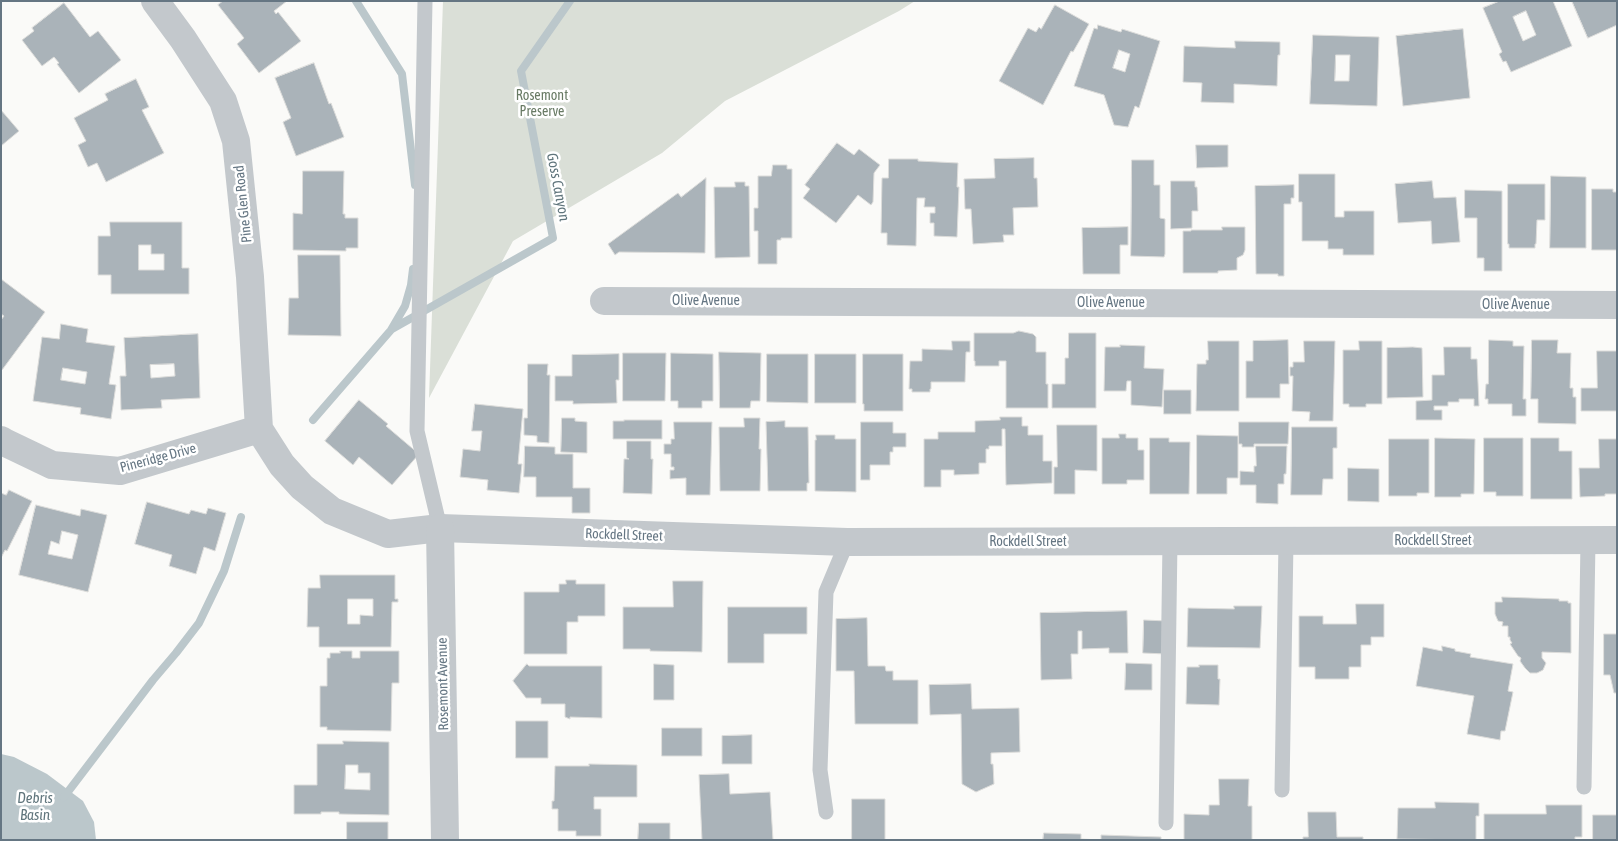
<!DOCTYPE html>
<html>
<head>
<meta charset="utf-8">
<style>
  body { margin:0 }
  #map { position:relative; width:1618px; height:841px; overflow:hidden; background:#fafaf8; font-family:"Asap Condensed",sans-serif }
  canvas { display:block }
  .frame { position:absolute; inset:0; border:2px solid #657683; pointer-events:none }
</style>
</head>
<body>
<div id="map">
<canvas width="1618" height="841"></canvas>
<div class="frame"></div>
</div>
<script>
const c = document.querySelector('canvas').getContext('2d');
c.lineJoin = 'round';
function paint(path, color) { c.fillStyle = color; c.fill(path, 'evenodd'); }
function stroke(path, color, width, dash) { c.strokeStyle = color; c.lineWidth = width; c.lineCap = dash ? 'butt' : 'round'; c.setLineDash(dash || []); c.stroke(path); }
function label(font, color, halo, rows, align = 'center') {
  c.font = font + ' "Asap Condensed",sans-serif'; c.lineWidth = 5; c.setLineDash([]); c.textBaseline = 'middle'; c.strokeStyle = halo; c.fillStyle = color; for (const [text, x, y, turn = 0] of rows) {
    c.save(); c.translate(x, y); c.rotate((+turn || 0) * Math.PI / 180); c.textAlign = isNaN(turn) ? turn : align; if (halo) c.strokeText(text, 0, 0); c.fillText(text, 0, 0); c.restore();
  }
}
const green = new Path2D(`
  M443,1H915L899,11L725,101L662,153L513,241L429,398Z`);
const water = new Path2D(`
  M1,754L14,757L47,774L83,801L94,822L96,840H1Z`);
const stream = new Path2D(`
  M356,1L402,74L415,185
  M392,329L553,238L521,71L570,1
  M313,420L391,330L405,306L411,285L413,269
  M64,797L153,680L176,653L199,623L224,571L241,517`);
const building = new Path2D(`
  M223,1H287L274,11L276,14L278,12L301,41L259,73L237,44L244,38L218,5Z
  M1500,1H1553L1572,46L1511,72L1506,61L1503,62L1499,54L1502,52L1483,8ZM1526,11L1536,35L1523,41L1513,17Z
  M1572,1H1617V25L1588,38Z
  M64,3L90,37L98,31L121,60L79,93L57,64L59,63L54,57L42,66L22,40L34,31L32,28Z
  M1055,5L1089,24L1073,52L1071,51L1043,105L999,81L1028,28L1036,32L1039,27L1041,29Z
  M1098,25L1121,32L1122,29L1160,41L1139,108L1135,106L1128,127L1114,125L1104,95L1074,86L1094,28L1097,29ZM1119,50L1130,54L1125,72L1113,68Z
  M1463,29L1470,98L1403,106L1396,36Z
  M1313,35L1379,37L1377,106L1310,104ZM1336,55H1350L1349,81H1335Z
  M1235,41L1280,42V55H1278L1277,86L1234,84V103L1201,102L1202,83L1183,82L1184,46L1235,48Z
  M314,63L329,104L331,103L344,137L296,156L283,122L291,118L275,78Z
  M136,79L149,107L142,110L164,153L106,182L97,163L88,167L78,145L86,141L74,118L108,100L105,94Z
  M1,110L19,131L1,146Z
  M837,143L854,155L859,149L880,165L874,173L873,202L871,205L858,195L836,223L803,198L810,189L805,185Z
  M1196,145H1228V167L1197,168Z
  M1034,158V178H1037L1038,207L1013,208L1014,235H1003L1004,242L973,244L971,209H965L964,179L995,178L994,159Z
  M889,159H918V161L958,163L957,187H959L957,237L934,236V223H930V213H935V207H924L925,198H917L916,246L887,245V233H881L882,178H888Z
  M1132,160H1154V185H1160V218L1165,219V254L1164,257L1131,256Z
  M773,165H787V169H792V238H781V240H777V264H758V231H754V208H758V176H771Z
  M303,171H344L343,214H345V218H358V248H346V251L293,250V213L302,214Z
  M1299,174H1335V217H1344V211H1374V255H1343V249H1328V241H1302V202H1299Z
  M1551,176L1586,177V248H1550Z
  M706,178L705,253L619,252L615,255L608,244L678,193L681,197Z
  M1171,181H1195V187H1197L1198,211H1192V228L1171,229Z
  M1432,181L1434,198L1456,197L1460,242L1432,244L1431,221L1398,223L1395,184Z
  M735,182H745V186H749L750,257L715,258L714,187H735Z
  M1508,184H1545V220H1537L1536,244H1535V248H1509V244H1508Z
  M1294,185V198H1291V204H1284V276H1278V274H1256L1255,186Z
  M1592,189H1613V192H1617V250H1592Z
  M1465,190L1502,191V271H1484V258H1477V218H1465Z
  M110,222H182V268H189V294H111V275H98V236H110ZM139,245H151V254H164V270H139Z
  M1128,227V245H1120V274H1083L1082,228Z
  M1222,227H1245V250L1243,255L1237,258V270L1218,271V273H1183V231H1191V230H1222Z
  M298,255H340L341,336L288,335L289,298H298Z
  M1,279L45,312L2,370L1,369V320L4,316L1,314Z
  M61,324L88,329L86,342L115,346L109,384L116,385L111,419L80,414L81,408L33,401L42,337L59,339ZM63,368L87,372L85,384L61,380Z
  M1019,331L1033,334L1036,337V352H1046V384H1048V408H1006V361H999V366H975V361H974V333H1013Z
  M1069,333H1096V408H1052V384H1065V358H1068Z
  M198,334L200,398L161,400L162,408L121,410L120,376H126L124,338ZM174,364L175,376L151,378L150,365Z
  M1288,340L1289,384H1280V398H1246V361H1253V341Z
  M1489,340L1513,341V346H1524L1523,399H1526V416H1512V404H1488V399H1485L1486,384H1488Z
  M1532,340H1558L1557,353H1571L1570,388H1573V397H1576V424L1538,423V399H1531Z
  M952,341H970V352H966L965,382H931V389H930V392H912V389H909L910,361H922V349L952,350Z
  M1208,341H1239V411H1196L1197,364H1206V360H1208Z
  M1304,341H1335L1333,421H1309L1310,412L1292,411L1293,376H1290V367H1293V362H1304Z
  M1359,341H1382V404H1366V407H1349V404H1343V350H1359Z
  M1120,345L1145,346L1144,368L1164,369L1162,407L1131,405V381H1127L1126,391H1104L1105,347H1120Z
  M1413,347L1422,348L1423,397L1387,398V348Z
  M1444,347H1471V359H1477L1479,406H1474V399H1459V402H1448V406H1434V410H1442V420H1416V401L1432,400V375H1444Z
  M1597,351H1617V411H1581V388H1597Z
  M719,352L761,353L760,401H751L750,408H720Z
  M623,353H666L665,401H623Z
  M671,353L713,354V401H702V408H678V401H671Z
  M619,354V380H616L617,403L573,404V401H555V376H572V355Z
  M767,354H808V403L767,402Z
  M815,354H856V403H815Z
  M863,354H903V411H864V404H863Z
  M528,364H548L547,375H550L549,443L537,442V436L524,435V418H527Z
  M1164,390H1191V414H1164Z
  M359,400L388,424L386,426L419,454L392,485L359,457L353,465L325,441Z
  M475,404L523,409L518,464H522L519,493L487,490L488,480L460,477L463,449L480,451L482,431H472Z
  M1000,417H1022V426H1028V435H1043V461H1052V483L1006,485L1005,429H1002V446H989V449H986V463H979V474L954,475V470H941V487H924V439H938V432H975V421L1000,420Z
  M562,418H575V421L587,422V453L561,452Z
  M744,418H760L759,449H761L760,491H720L719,427H744Z
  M624,420H662V439H613V421H624Z
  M785,421V427H808L809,483H807V491H768L766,422Z
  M674,422H712L710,495H686V478L670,479V470H674V467H671V454H664V444H671V439H674Z
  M861,422H893V433H906V447H893V452H890V465H870V480H861Z
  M1239,422H1289L1288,444H1254V447H1242V444H1239Z
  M1057,425H1097V471L1075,470V494H1054V467H1057Z
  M1292,427H1337V448H1333V479H1323L1322,495H1291Z
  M1119,434H1126V438H1138V450H1144V480H1127V484H1102V438H1119Z
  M816,435H835V439H856V492L815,491V440H816Z
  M1197,435L1238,436V478H1227V494H1197Z
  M1150,438H1169V442H1190L1189,494H1150Z
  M1435,438L1475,439L1474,494H1461V497H1435Z
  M1484,438H1523V496H1496V492H1484Z
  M1531,438H1559V451H1572V499H1531Z
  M1389,439H1429V493H1417V496H1389Z
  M1599,439H1617V494H1605V496L1580,497L1579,468H1599Z
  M627,441H651V459H653L652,494L623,493L624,459H629L627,458Z
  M525,446L555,447V454H573V488H590V513H572V497H536V477H524Z
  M1256,446H1287L1286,474H1284V484H1278V504L1256,503V485H1240V471L1254,472V466H1256Z
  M1348,468L1379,469V502L1348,501Z
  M9,490L32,501L7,551L5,550L1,558V493L6,495Z
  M147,502L189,514L191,510L206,514L208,508L226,513L215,551L204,547L196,574L169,566L172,555L135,544Z
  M36,505L80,516L81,509L107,515L88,592L19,575ZM62,531L78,535L72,559L48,554L51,541L59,544Z
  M320,575H395V599H398V602H392L391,647H319V627H307L308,588H320ZM348,599H373V616L360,615V624H348Z
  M566,580H576V584H605V616H578V622H567V654H524V592H559V584H566Z
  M673,581H703L702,652L650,651V649H623V607H673Z
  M1502,597L1559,599V601H1568V603H1571V653L1542,652V658L1546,663L1543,670L1537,673H1530L1525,668L1520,661L1521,658L1518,656L1510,644L1512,643L1510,640V637H1508V626H1502L1503,622L1498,621L1495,614V602H1502Z
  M1356,604H1384V637H1371V645H1361V667H1349V679H1315V667H1299V616H1323V624H1356Z
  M1234,606H1262L1260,648L1187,647L1188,608L1234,609Z
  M728,607H807V634H764V663H728Z
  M1127,611L1128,653H1109V648L1082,649V631H1078V654H1071L1072,679L1041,680L1040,613Z
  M867,618L868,666H885L886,671H893V680H918V724H855L854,671H836V619Z
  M1144,620L1167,621L1166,654L1143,653Z
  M1604,634H1617V693H1614L1610,675H1604Z
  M1442,646L1455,649V651L1471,654L1470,657L1513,664L1508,691L1513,692L1505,731H1501L1500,740L1467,734L1474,696L1416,686L1423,647L1442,651Z
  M340,651H352V658H360V651H399V683H392L391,731L327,730V727H320V686H327V658H330V653H340Z
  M1126,663L1152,664V690H1125Z
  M527,664L529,666H602V718L570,717V719L565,717V704H541V698H526L513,681Z
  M654,664L674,665V700H654Z
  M1199,665H1218V679H1220L1219,705L1186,704L1187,667H1199Z
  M971,684L972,709L1019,708L1020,752L991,753V764H993L994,784L976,792L962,784L961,714L930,715L929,685Z
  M516,721H548V758H516Z
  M662,728H702V756H662Z
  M752,735V764H722V736Z
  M343,741L389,742V815L339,814V812H321V814H294V785H317V744H343ZM346,765H358V773H370V790L345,789Z
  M589,764L637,765V797H594V809H601V836H576V831H558V809H552V801H554L555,766H589Z
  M729,774L730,794L770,792L773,840H702L699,775Z
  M1219,779H1249L1248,806H1252V840H1184V814L1209,815V805H1219Z
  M852,799H885V840H852Z
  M1435,802L1479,803V816H1476V840L1397,839L1398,808H1435Z
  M1546,805H1582V837H1575V840H1484V814H1546Z
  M1308,812H1336L1337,837H1363V840H1303V837H1308Z
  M1593,815H1617V840H1593Z
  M347,822H388V840H347Z
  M639,823H670V840H638Z
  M1044,833L1081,834V839L1101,840V835L1161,837V840H1043Z`);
const service = new Path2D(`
  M425,1L417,431L440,528
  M1584,787L1588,541
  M1282,790L1286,541
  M826,812L820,770L826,592L847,542
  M1166,823L1170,541`);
const minor = new Path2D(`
  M155,1L183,39L223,101L236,141L250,277L259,429L282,465L302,487L332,511L388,534L440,528L847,542L1617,540
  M604,301L1617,305
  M1,440L6,443L52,465L120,471L259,429`);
const tertiary = new Path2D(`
  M440,528L445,840`);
const parkNames = [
  ["Rosemont",542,96],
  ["Preserve",542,112]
];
const streetNames = [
  ["Pine Glen Road",243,204,-96],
  ["Olive Avenue",706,301],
  ["Olive Avenue",1111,303],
  ["Olive Avenue",1516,305],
  ["Pineridge Drive",158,458,-15],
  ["Rockdell Street",624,535,2],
  ["Rockdell Street",1433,541],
  ["Rockdell Street",1028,542],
  ["Rosemont Avenue",443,684,-91]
];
const waterNames = [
  ["Goss Canyon",558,187,79],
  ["Debris",35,798],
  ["Basin",35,815]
];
paint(green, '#dadfd7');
paint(water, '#bbc7cb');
stroke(stream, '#bbc7cb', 8);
paint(building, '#aab3b9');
stroke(building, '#dcdcda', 1);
stroke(service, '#c3c8cc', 15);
stroke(minor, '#c3c8cc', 28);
stroke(tertiary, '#c3c8cc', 28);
label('14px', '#687a64', '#fff', parkNames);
label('14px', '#657683', '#fff', streetNames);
label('italic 15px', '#60757c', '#fff', waterNames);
</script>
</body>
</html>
